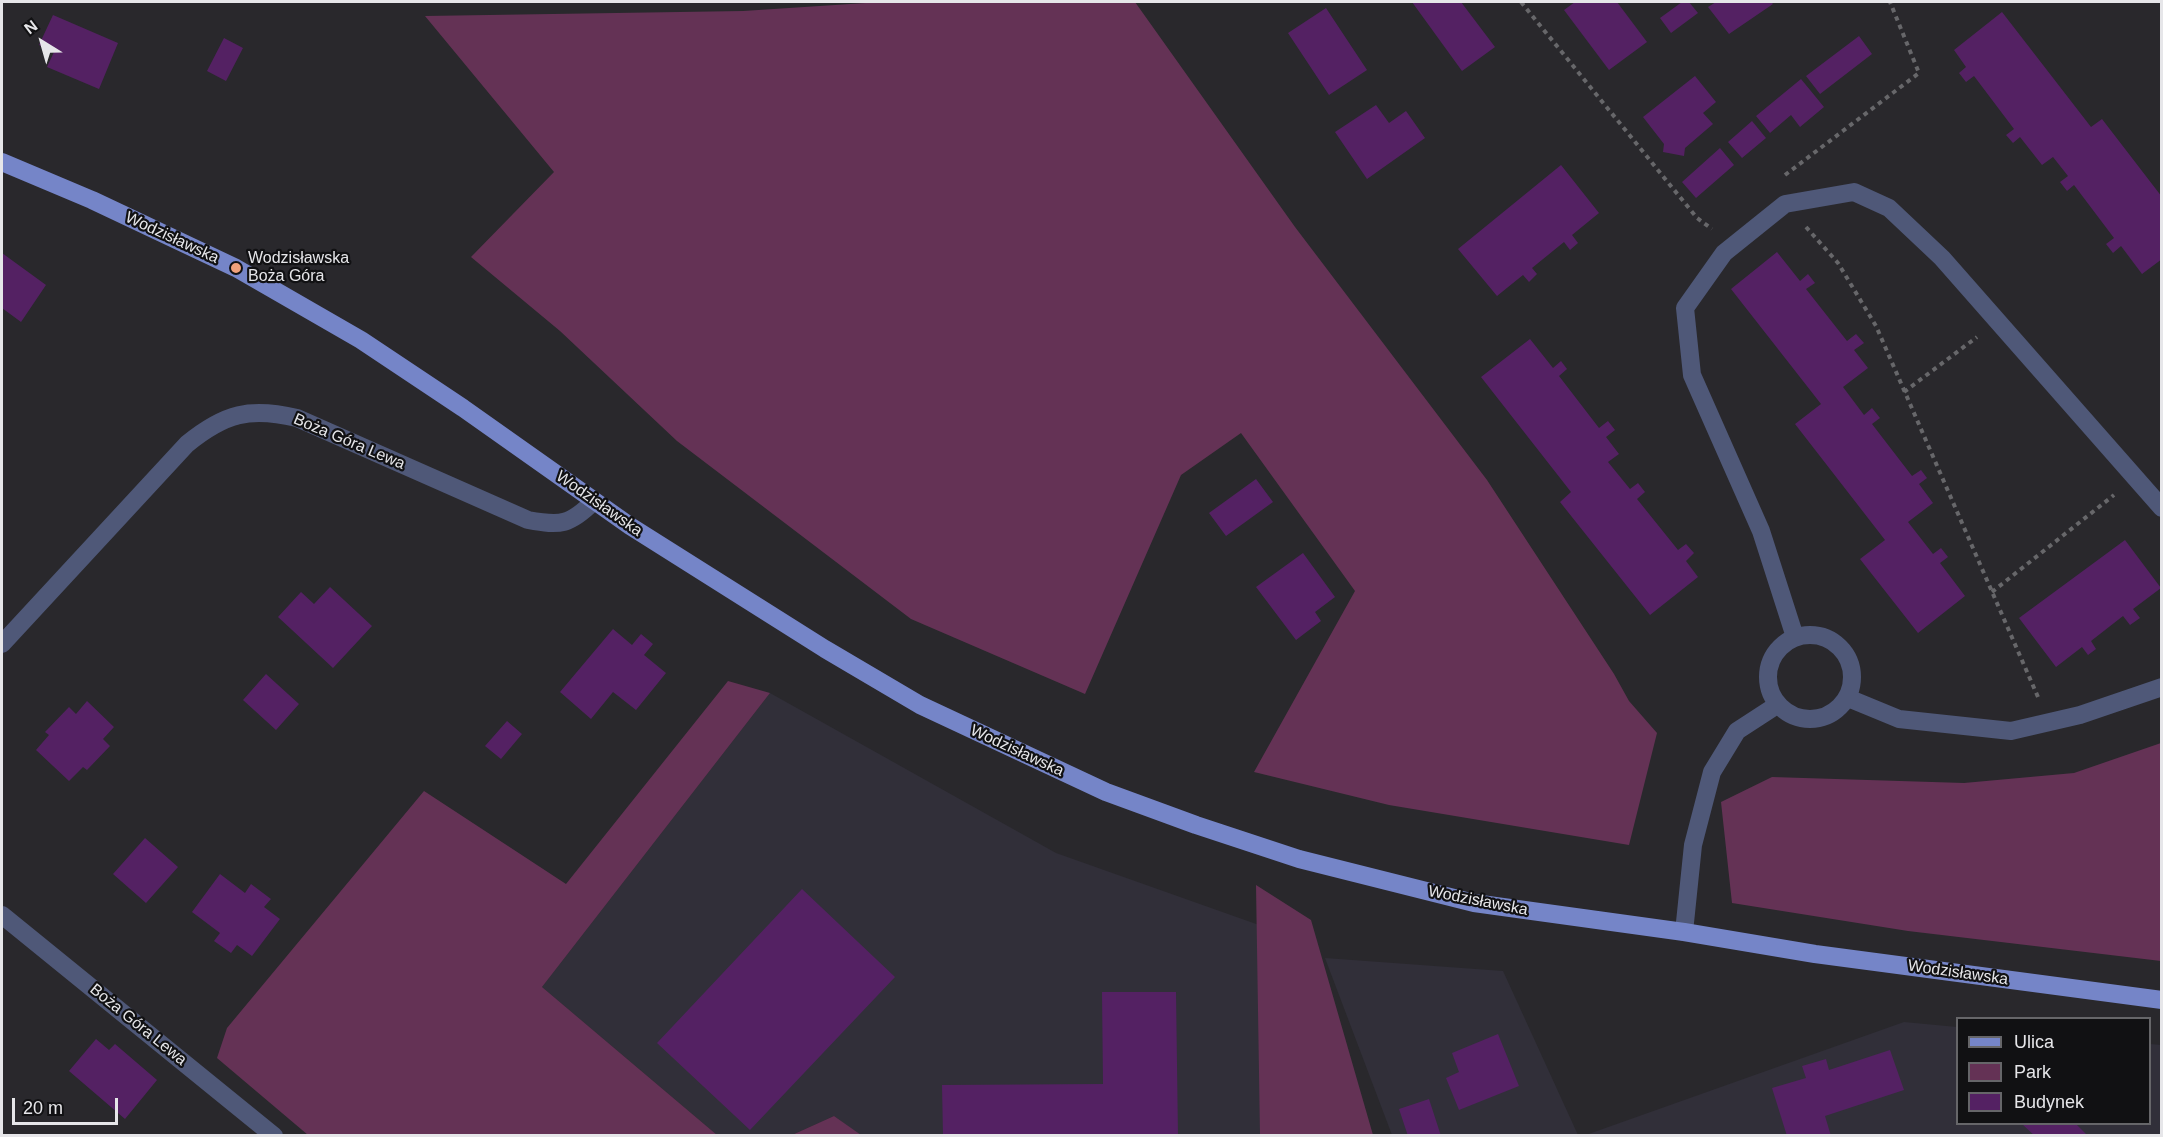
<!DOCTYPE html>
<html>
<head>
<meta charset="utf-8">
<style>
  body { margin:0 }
  #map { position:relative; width:2163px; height:1137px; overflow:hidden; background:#29282c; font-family:Helvetica,sans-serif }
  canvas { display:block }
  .frame { position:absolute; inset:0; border:3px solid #e6e6e9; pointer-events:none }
  .legend { position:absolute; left:1956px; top:1017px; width:195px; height:108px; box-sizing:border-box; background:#111113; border:2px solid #666669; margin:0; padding:8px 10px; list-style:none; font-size:18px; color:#e6e6e9 }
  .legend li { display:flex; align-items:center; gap:12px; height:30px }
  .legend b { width:30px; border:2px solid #666669 }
  .north { position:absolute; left:12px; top:12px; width:60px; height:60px; -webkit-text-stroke:4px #111113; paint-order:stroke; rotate:323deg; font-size:16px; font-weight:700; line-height:24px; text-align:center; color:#e6e6e9 }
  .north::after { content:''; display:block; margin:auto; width:21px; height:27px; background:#e6e6e9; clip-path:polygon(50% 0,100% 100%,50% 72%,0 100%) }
  .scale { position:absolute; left:12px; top:1098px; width:106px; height:27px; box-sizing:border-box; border:3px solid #e6e6e9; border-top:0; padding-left:8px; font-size:18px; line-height:21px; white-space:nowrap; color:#e6e6e9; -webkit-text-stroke:4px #111113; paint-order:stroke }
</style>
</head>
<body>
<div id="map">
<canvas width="2163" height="1137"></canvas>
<div class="frame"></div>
<ul class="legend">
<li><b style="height:8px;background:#7585c8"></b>Ulica</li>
<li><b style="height:16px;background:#643255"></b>Park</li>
<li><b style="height:16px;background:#542163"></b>Budynek</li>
</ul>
<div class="north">N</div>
<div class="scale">20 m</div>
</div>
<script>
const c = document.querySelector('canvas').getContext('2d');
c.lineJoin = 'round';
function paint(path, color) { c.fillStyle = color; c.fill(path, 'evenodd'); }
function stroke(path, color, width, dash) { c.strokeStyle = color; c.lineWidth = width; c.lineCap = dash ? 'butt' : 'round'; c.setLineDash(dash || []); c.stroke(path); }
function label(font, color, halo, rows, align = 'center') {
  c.font = font + ' Helvetica,sans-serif'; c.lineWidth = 4.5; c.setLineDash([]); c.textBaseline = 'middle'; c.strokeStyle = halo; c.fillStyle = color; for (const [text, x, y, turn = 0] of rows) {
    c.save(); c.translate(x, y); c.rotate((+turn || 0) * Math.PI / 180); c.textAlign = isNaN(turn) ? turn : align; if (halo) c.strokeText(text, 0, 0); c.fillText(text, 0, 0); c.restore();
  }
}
const built = new Path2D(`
  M770,693L1056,853L1259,925L1262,1135L861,1136L834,1116L792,1135H717L542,987Z
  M1325,958L1503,971L1578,1135H1392Z
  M1904,1022L1957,1027L1958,1124H2150V1044L2161,1045V1135L1583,1136Z`);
const green = new Path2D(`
  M881,2H1135L1295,227L1487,480L1614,674L1629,701L1657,733L1629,845L1389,805L1254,772L1355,591L1241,433L1181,475L1085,694L911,619L677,441L560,331L471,257L554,172L425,16L743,11Z
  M728,681L770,693L542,987L717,1135H308L217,1058L227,1028L424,791L566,884Z
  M2161,743V961L1908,931L1732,903L1721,802L1772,777L1964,783L2074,773Z
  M1256,885L1311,920L1373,1135H1260Z
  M834,1116L861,1135H792Z`);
const building = new Path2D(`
  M1412,2H1461L1495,47L1462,71Z
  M1575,2H1617L1647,42L1609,70L1564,10Z
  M1682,2H1689L1698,13L1671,33L1660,18Z
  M1716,2H1771L1773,4L1729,34L1708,7Z
  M1326,8L1367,70L1329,95L1288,33Z
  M2002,12L2091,127L2102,119L2162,197V259L2142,274L2121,246L2113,253L2106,244L2114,238L2074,185L2067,191L2060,182L2068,176L2053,157L2042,165L2020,137L2013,143L2006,135L2014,129L1974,76L1966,82L1959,73L1966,67L1954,50Z
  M53,15L118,43L99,89L47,67L54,52L39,45Z
  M1859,36L1872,54L1820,94L1806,76Z
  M224,38L243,48L226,81L207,71Z
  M1695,76L1716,102L1703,113L1713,124L1685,148L1684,156L1663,152L1664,144L1643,117Z
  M1801,79L1824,107L1800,127L1791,115L1770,133L1756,116Z
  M1376,105L1389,123L1406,111L1425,138L1367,179L1335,132Z
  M1752,121L1766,138L1742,158L1728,142Z
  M1720,148L1734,165L1696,198L1682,182Z
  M1561,165L1599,213L1572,235L1578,243L1570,250L1564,242L1532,268L1537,274L1529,282L1523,275L1497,296L1458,249Z
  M1777,252L1800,281L1808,274L1815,283L1806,289L1847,341L1856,334L1864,343L1854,350L1868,368L1843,387L1864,415L1872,408L1880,418L1872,424L1912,476L1921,470L1927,478L1919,484L1933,503L1908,522L1933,554L1941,548L1948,557L1940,563L1965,596L1918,633L1860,559L1885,540L1795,424L1821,404L1731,289Z
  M2,253L46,285L21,322L2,308Z
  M1530,339L1553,368L1561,361L1567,369L1559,376L1599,428L1608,421L1615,430L1606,437L1619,454L1608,462L1630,489L1638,483L1645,492L1637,499L1678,550L1686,544L1694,553L1686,561L1698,577L1650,615L1560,502L1571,492L1481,377Z
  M1256,479L1273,502L1226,536L1209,513Z
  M2125,540L2161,588L2133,609L2140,618L2130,625L2123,616L2091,641L2096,649L2088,655L2082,647L2056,667L2019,618Z
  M1303,553L1335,597L1315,612L1321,621L1296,640L1256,587Z
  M330,587L372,626L333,668L278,617L301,592L314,604Z
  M613,629L632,645L641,634L653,644L644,655L666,673L636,710L613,692L591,719L560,692Z
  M266,674L299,704L276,730L243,700Z
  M87,701L114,727L103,739L110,746L87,770L83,767L69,781L36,750L49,735L45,732L69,707L76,714Z
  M507,721L522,734L501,759L485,746Z
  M145,838L178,867L146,903L113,874Z
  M220,874L245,893L251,884L271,899L264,907L280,919L252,956L237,945L231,953L214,941L220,933L192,912Z
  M802,889L895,977L750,1130L657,1043Z
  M1102,992H1176L1178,1136H943L942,1085L1103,1084Z
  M1498,1034L1519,1086L1459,1110L1446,1078L1459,1072L1452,1053Z
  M96,1039L109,1050L115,1044L157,1080L125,1119L69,1071Z
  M1890,1050L1904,1090L1825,1116L1831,1136H1787L1772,1088L1806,1078L1802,1066L1826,1059L1829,1070Z
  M1429,1099L1441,1136H1408L1399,1109Z
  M2022,1124H2076L2088,1136H2035Z`);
const path = new Path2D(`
  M1521,2L1697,218L1712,229
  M1785,175L1919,73L1890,2
  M1806,227L1838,263L1876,326L2038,697
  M1904,392L1977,337
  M1992,592L2114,495`);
const minor = new Path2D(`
  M1768 677a42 42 0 1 1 84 0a42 42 0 1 1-84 0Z
  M1795,637L1761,531L1692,375L1685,308L1724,253L1785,204L1854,192L1889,208L1942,258L2162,508
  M2,644L187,444C225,413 250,407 297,418L528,520C561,526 570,525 594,501
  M1848,698L1899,719L2011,731L2080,715L2162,687
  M2,915L274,1136
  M1684,932L1693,845L1712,772L1737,731L1777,705`);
const major = new Path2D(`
  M2,162L92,200L236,268L361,340L463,408L630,526L825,649L920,705L1106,792L1196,825L1299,859L1474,903L1684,932L1815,954L2162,1000`);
const markers = [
  [236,268,6,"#f1a17b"]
];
const streetNames = [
  ["Wodzisławska",172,238,25],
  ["Boża Góra Lewa",349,442,23],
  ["Wodzisławska",599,504,35],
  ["Wodzisławska",1017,751,25],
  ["Wodzisławska",1478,901,11],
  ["Wodzisławska",1958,973,8],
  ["Boża Góra Lewa",138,1025,39]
];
const poiNames = [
  ["Wodzisławska",248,259],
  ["Boża Góra",248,277]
];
paint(built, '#312f39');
paint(green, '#643255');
paint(building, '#542163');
stroke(path, '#67676a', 4, [4.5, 4.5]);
stroke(minor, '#4f5878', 18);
stroke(major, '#7585c8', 18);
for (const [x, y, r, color] of markers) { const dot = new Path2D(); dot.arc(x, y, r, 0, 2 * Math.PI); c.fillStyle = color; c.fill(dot); stroke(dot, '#111113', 2); }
label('16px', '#e6e6e9', '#111113', streetNames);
label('16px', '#e6e6e9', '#111113', poiNames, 'left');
</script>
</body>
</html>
